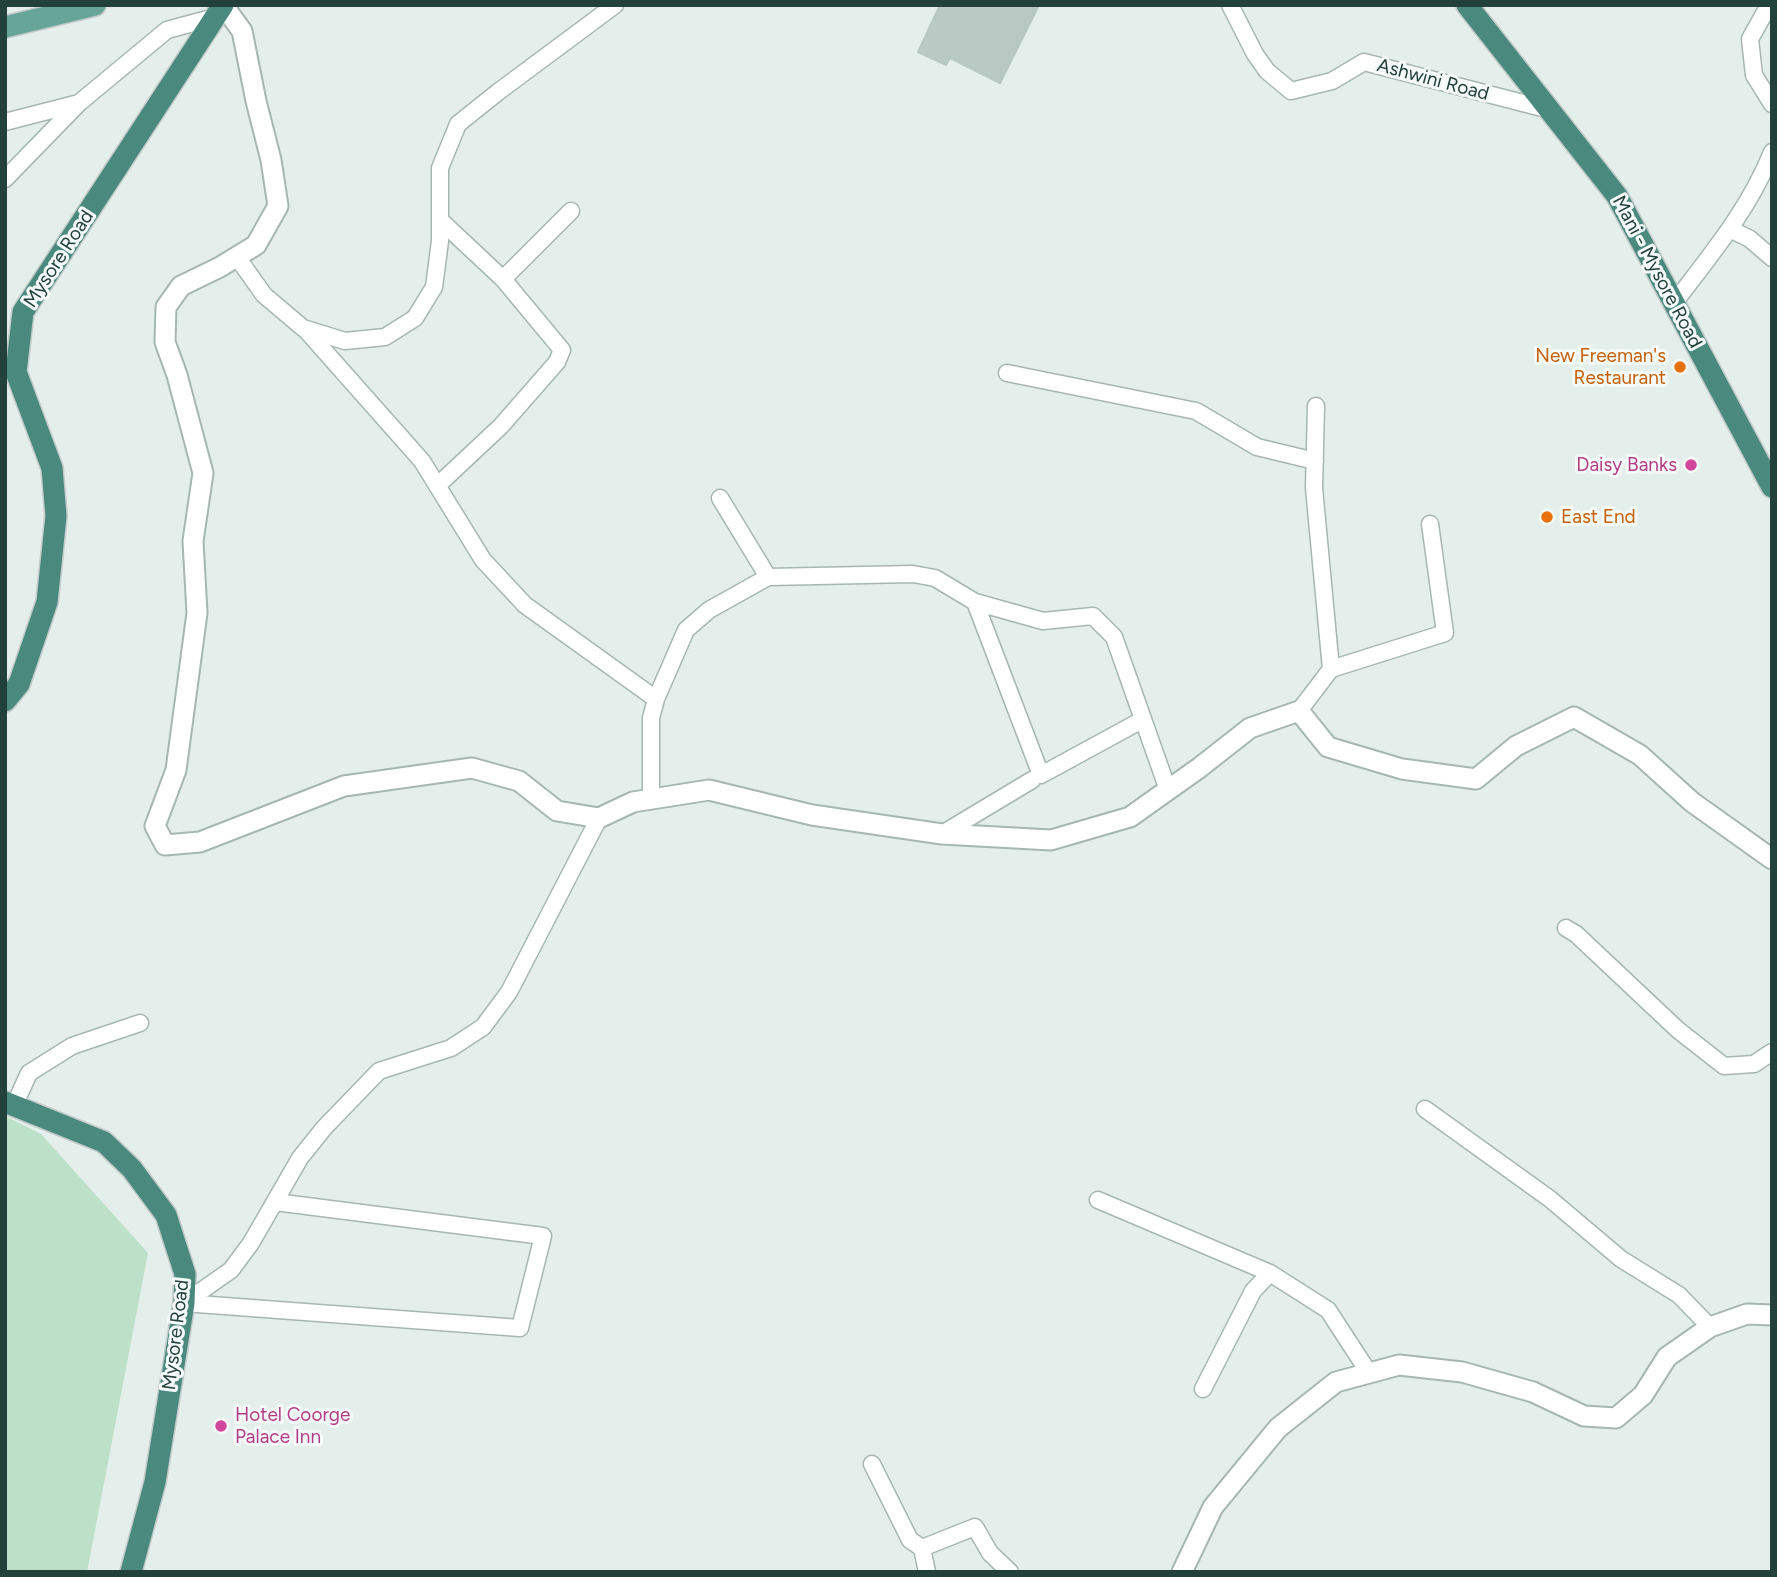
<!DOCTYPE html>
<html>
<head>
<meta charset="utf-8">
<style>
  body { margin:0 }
  #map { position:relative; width:1777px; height:1577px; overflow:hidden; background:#e4eeea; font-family:Figtree,sans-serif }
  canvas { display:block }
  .frame { position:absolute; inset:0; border:7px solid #22413a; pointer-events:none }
</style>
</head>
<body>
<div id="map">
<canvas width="1777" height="1577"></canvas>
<div class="frame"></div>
</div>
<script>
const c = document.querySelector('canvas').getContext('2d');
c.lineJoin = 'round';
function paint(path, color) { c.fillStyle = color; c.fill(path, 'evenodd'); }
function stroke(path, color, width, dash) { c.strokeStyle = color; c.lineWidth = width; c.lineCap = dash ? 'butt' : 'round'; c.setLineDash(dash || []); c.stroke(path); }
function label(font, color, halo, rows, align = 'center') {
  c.font = font + ' Figtree,sans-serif'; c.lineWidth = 6; c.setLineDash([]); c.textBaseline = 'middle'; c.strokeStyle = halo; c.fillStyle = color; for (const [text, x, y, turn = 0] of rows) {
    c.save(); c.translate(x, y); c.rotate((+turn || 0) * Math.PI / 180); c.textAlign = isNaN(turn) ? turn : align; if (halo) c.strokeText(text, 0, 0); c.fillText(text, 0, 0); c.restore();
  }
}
const green = new Path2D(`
  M5,1116L41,1134L148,1253L87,1572H5Z`);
const building = new Path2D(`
  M940,5H1039L1000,83L950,58L946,65L918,52Z`);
const minor = new Path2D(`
  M1230,5L1255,54L1267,71L1291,91L1332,81L1364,62L1550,110
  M1769,5L1750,39L1754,75L1772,104
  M5,122L79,103L167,30L215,17
  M5,179L79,103
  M1730,229L1750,239L1772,258
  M237,257L264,295L303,328L345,341L385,337L415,318L434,287L440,241V168L458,124L498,92L615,5
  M503,279L571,211
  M1674,303C1710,256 1750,208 1772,152
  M305,329L422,461L483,560L525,605L656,699
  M1007,373L1196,411L1257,447L1315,461
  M437,486L501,426L557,362L562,350L503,279L440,220
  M720,498L768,577
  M975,602L1041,775L1142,720
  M1331,669L1445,633L1430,524
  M1299,711L1331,669L1314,488L1316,406
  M651,799V718L656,699L686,630L709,610L768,577L913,574L935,578L975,602L1043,621L1093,616L1114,637L1168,790
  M942,834L1032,780
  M1566,928L1576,934L1678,1030L1724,1066L1754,1064L1772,1052
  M14,1106L29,1073L72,1046L140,1023
  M1425,1109L1550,1199L1621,1259L1679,1295L1710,1327
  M1098,1200L1270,1273L1328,1310L1369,1373
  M184,1303L520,1328L543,1236L275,1202
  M184,1303L231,1270L251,1243L300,1158L324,1128L379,1071L451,1048L483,1027L509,992L599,818
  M1203,1389L1253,1291L1270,1273
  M872,1464L910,1540L922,1548L927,1572
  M922,1548L975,1527L990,1553L1010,1572`);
const tertiary = new Path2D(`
  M223,5L242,31L256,101L271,160L278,206L256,245L220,267L181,286L166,307L165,342L177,375L203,473L193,541L197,613L176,770L155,826L165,845L200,842L344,786L472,768L519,781L557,811L599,818L633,802L709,790L812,815L942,834L1051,840L1130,817L1199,768L1250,728L1299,711L1328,747L1402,769L1476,779L1516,746L1574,717L1640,755L1692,802L1772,859
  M1182,1572L1213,1507L1278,1428L1336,1382L1399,1365L1462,1372L1533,1392L1584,1416L1616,1418L1643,1395L1667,1357L1710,1327L1747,1314L1772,1315`);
const primary = new Path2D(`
  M5,27L95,5`);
const trunk = new Path2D(`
  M1467,5L1617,196L1772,487
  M5,701L19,684L47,602L56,516L52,468L16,372L23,312L223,5
  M5,1102L104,1142L132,1169L166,1215L185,1274L184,1303L155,1482L131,1572`);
const markers = [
  [1680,367,7,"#e8710a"],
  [1691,465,7,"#d1479c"],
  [1547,517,7,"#e8710a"],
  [221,1426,7,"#d1479c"]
];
const streetNames = [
  ["Ashwini Road",1433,80,15],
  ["Mysore Road",59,259,-57],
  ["Mani - Mysore Road",1657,272,62],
  ["Mysore Road",176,1335,-83]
];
const foodNames = [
  ["New Freeman's",1666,356],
  ["Restaurant",1666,378],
  ["East End",1561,517,"left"]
];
const hotelNames = [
  ["Daisy Banks",1677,465],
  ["Hotel Coorge",235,1415,"left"],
  ["Palace Inn",235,1437,"left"]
];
paint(green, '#bce0c8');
paint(building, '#b9c9c3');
stroke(building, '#b6c8c1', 2);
stroke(minor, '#a6b7b2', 19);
stroke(tertiary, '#a6b7b2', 23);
stroke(primary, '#c1cac8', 24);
stroke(trunk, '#c1cac8', 24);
stroke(minor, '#fff', 16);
stroke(tertiary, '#fff', 19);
stroke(primary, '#67a598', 21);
stroke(trunk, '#4a8a7e', 21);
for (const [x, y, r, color] of markers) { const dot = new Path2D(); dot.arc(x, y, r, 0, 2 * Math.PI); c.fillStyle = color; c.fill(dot); stroke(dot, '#f5faf8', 2.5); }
label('19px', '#22413a', '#f5faf8', streetNames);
label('19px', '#c56008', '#f5faf8', foodNames, 'right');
label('19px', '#b23c85', '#f5faf8', hotelNames, 'right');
</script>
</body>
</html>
